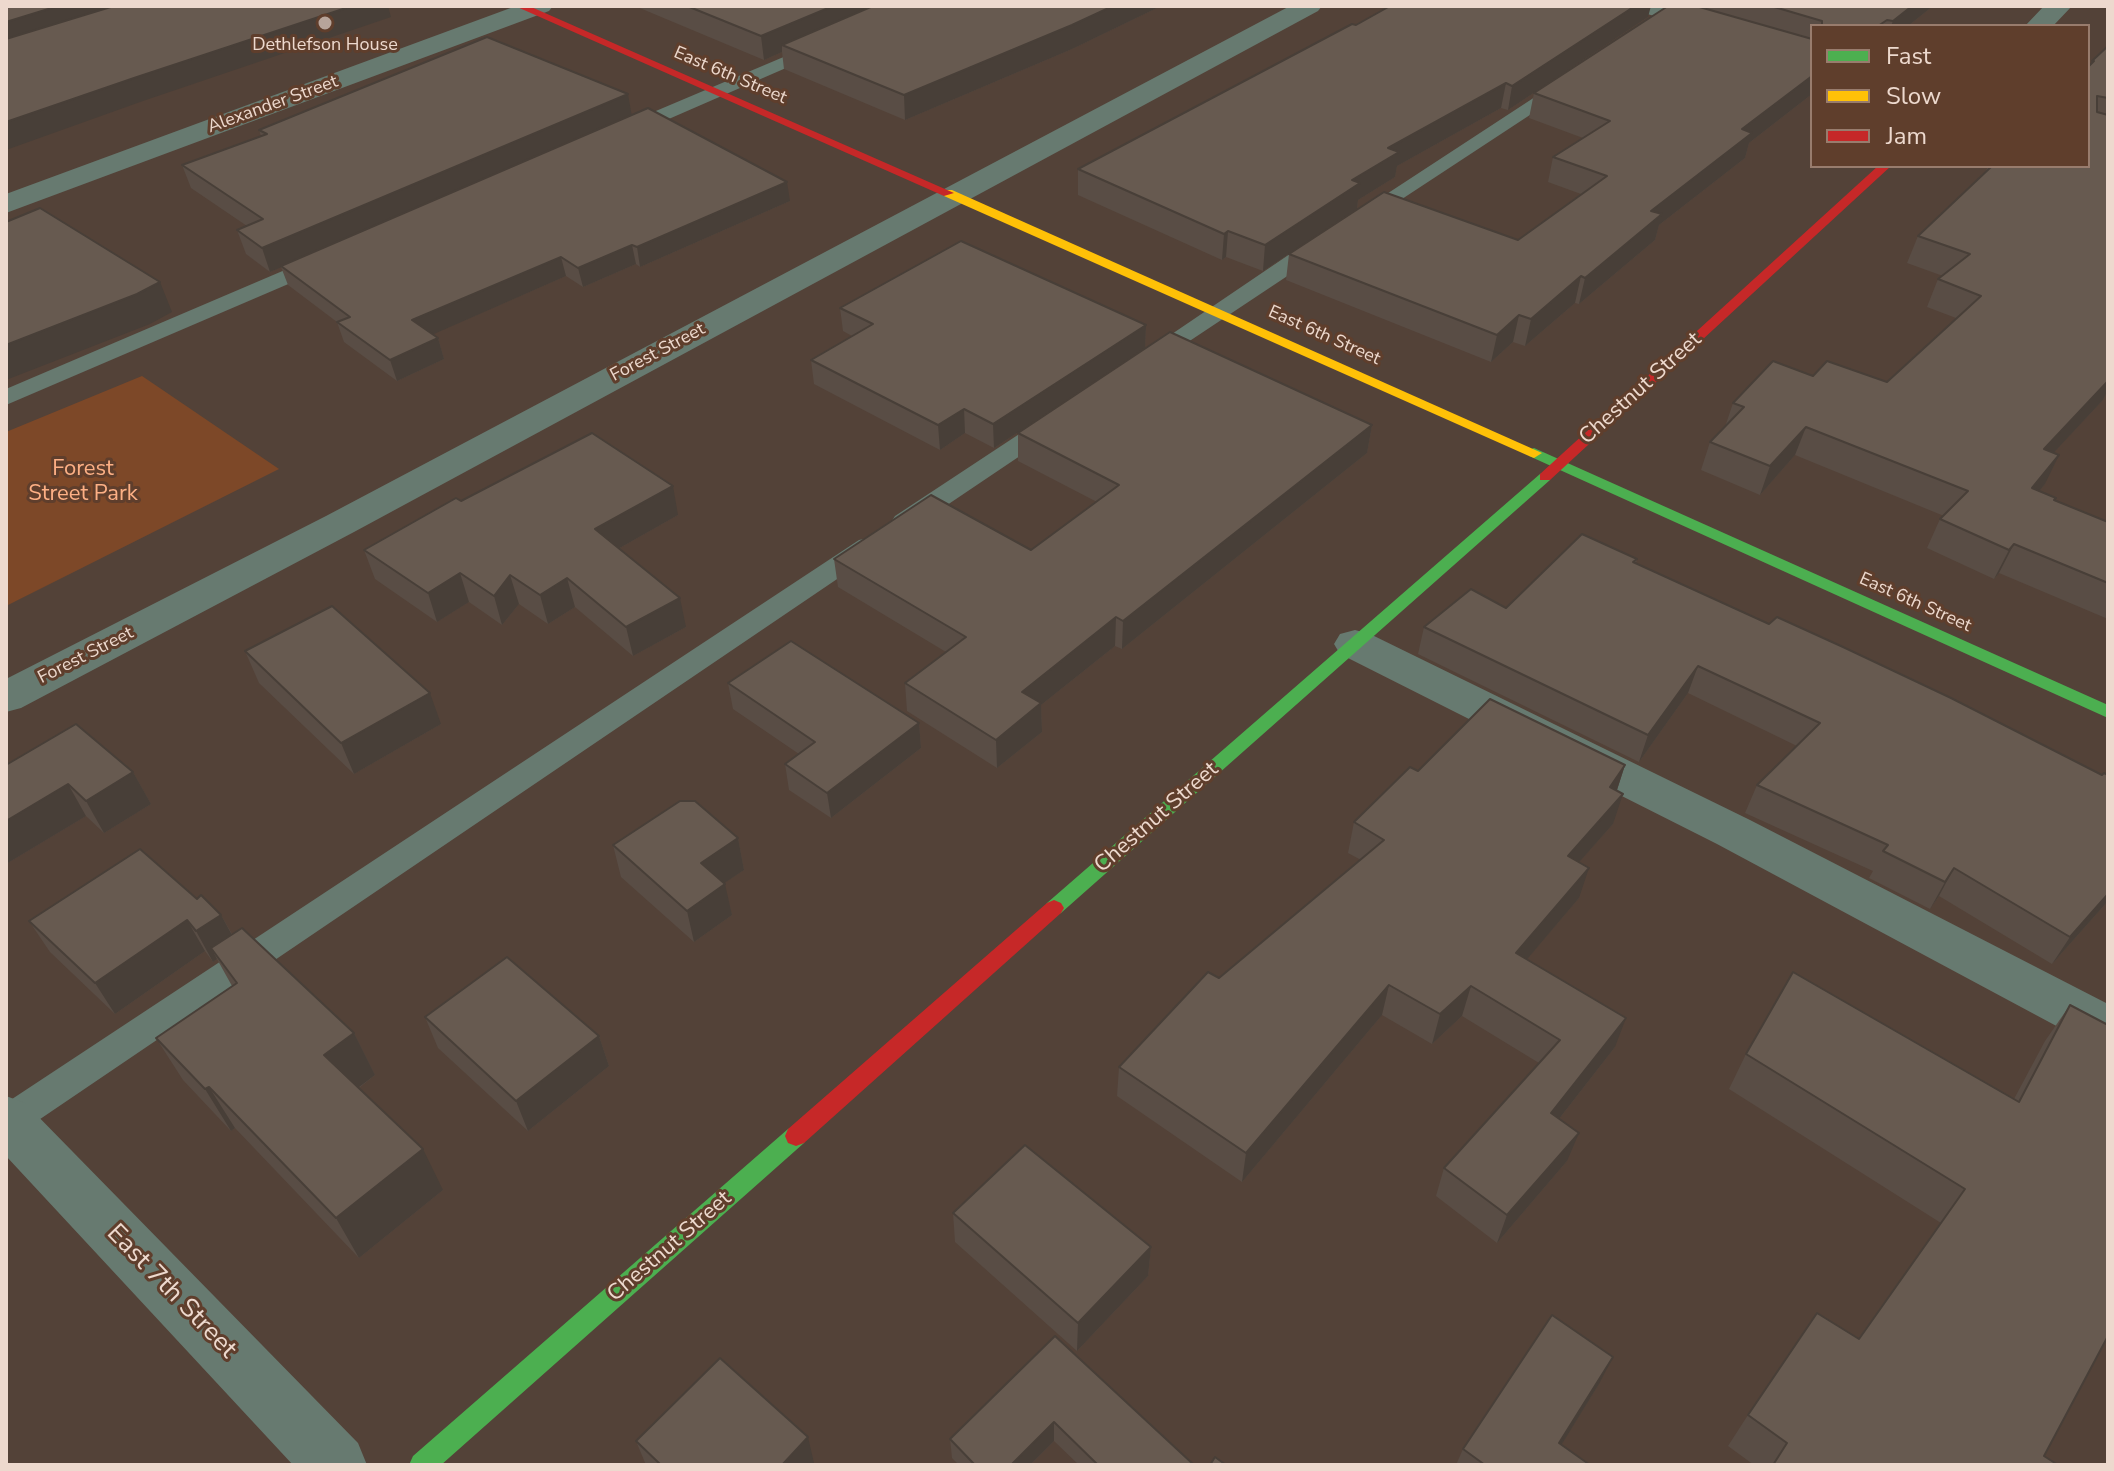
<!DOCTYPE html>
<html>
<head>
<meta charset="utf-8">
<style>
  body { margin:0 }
  #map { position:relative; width:2114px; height:1471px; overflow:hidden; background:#534238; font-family:"Nunito Sans",sans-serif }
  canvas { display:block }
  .frame { position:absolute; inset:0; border:8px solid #edd9ce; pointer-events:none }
  .legend { position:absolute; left:1810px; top:24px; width:280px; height:144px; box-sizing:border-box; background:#5f3e2c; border:2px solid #987c6d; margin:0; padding:10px 14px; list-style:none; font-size:24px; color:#edd9ce }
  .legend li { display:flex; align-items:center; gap:16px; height:40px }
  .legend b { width:40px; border:2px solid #987c6d }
</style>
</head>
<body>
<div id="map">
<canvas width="2114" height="1471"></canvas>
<div class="frame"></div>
<ul class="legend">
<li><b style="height:10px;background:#4caf50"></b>Fast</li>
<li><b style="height:10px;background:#ffc107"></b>Slow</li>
<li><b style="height:10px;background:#c62828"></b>Jam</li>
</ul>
</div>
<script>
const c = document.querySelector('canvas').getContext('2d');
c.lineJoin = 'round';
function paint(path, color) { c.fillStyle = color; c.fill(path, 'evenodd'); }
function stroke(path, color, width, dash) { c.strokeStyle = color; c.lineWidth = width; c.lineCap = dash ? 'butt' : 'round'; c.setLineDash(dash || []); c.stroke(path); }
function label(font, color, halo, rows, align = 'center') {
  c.font = font + ' "Nunito Sans",sans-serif'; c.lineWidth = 6; c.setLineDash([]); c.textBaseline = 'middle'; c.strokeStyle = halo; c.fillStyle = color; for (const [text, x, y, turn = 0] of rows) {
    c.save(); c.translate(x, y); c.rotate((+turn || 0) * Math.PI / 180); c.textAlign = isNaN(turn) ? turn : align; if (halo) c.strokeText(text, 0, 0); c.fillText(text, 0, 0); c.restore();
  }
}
const green = new Path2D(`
  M142,376L279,469L6,606V432Z`);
const lane = new Path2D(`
  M819,42L825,43L828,47L825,51L632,135L625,137L615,131L618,127Z
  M1564,78L1571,80L1573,84L1571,88L1367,222H1353L1350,218Z
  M1320,238L1328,239L1331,244L1328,249L1155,364H1139L1135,359L1312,239Z
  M320,255L328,257L331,262L328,267L6,405V389Z
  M1051,417L1060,419L1063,424L1060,429L913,528H895L891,522L895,516L1042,419Z
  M868,538L877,540L881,546L877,552L21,1132L6,1136V1103L859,540Z`);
const street = new Path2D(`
  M516,6H553L549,11L6,213V194Z
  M1290,6H1322L1318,11L354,532L21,708L6,712V679L326,516Z
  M1633,6H1674L1812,46V62L1637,11Z
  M2044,6H2072L2053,26H2025Z
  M1355,630L1370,634L1750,820L2108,1004V1050L2090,1044L1717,844L1340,654L1334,644L1340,634Z
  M6,1096L25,1103L358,1443L367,1465H293L6,1156Z`);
const fast = new Path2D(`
  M1534,448L2108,705V718L1529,456V450Z
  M1545,472L1550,474V480L1061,913L1054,916L1047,913L1044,908L1047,903L1540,474Z
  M796,1126L804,1129L807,1136L804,1143L441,1465H409L413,1456L788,1129Z`);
const slow = new Path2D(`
  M944,190H952L1542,453L1534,458L1529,456L944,196Z`);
const jam = new Path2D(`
  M515,6H529L954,193L944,196Z
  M1878,166H1891L1550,480H1540V474Z
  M1054,900L1061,903L1064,908L1061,913L804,1143L796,1146L788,1143L785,1136L788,1129L1047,903Z`);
const wall = new Path2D(`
  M635,6H1161L1072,49L905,120L784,69L782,52L764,60Z
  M1668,6H1933L1908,26H1812V94L1749,143L1745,158L1659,225L1655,240L1579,304L1575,303L1525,346L1513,342L1491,362L1286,280L1289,254L1263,271L1226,257L1222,260L1078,195V169L1356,25L1648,17L1508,110L1501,108L1397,166L1395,177L1358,200L1357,209L1518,240L1581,194L1548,182L1553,157L1583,138L1529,118L1534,93Z
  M2108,46V390L2103,400L2053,453L2045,484L2039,491L2056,498L2055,500L2108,522V619L1999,573L1994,579L1927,548L1940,519L1944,516L1795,455L1760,495L1701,470L1710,442L1725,427L1733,403L1813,376L1887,382L1956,318L1927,307L1938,279L1943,276L1907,263L1918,236L1985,173L1988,166H2088L2089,66L2092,61Z
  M631,116L790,201L640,267L636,264L583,287L566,276L433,334L438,338L444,359L397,381L344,342L337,322L288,285L281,267L270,272L246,254L237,230L247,226L191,188L182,165L261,136L259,130Z
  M840,308L1146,325L1145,349L994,448L965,433L940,450L814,384L811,360L852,336L843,331Z
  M1372,425L1367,453L1122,649L1115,646L1041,705L1042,732L997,768L907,711L905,683L946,652L838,587L834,559L1031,550L1097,502L1018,461V433Z
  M461,501L678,515L618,549L686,627L633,656L575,607L548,624L519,604L502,625L469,602L437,622L375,579L364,550Z
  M1637,559L1636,563L2108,901L2052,964L1939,896L1930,909L1869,878L1873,871L1745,813L1757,785L1797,746L1688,693L1639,762L1418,654L1424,627L1506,608Z
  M245,651L441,724L354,774L259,683Z
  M728,683L919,723L921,748L831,818L789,790L785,764L799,754L733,709Z
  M6,765L133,772L151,804L104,833L86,816L6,864Z
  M1625,765L1617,790L1613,824L1579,862V898L1527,959L1615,1047L1559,1119L1567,1161L1497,1243L1436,1196L1444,1168L1539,1063L1462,1016L1432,1044L1382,1015L1242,1182L1117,1096L1119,1067L1219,978L1361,860L1348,853L1354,822L1418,771Z
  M738,838L744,870L724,883L732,915L694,942L621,877L613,845Z
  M197,899L221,915L232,934L354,1033L375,1075L359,1088L443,1190L359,1258L235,1128L231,1131L183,1080L156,1038L232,986L217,959L213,962L205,951L115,1014L50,952L29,921Z
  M2070,1005L2044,1456L2058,1465H1754L1728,1446L1748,1415L1858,1339L1941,1223L1729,1089L1746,1054L2014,1099L2045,1041Z
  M425,1017L599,1036L609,1066L528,1131L438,1048Z
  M953,1213L1151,1247L1148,1276L1077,1351L955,1242Z
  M1055,1336L1194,1465H1079L1054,1441L1030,1465H959L952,1458L950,1439Z
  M1599,1384L1561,1445L1590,1465H1456L1463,1449Z
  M636,1441L814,1463L813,1465H646Z`);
const shadedWall = new Path2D(`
  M58,6H137L6,48V22Z
  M352,6H388L391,17L143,101L6,150V122L134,78Z
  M833,6H889L782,45V52L764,60L761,36Z
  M1113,6H1161L1072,49L905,120L904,95Z
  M1635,6H1651L1648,17L1508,110L1512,86Z
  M1912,6H1933L1908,26H1891L1893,21Z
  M1812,76V94L1749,143L1745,158L1659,225L1655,240L1579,304L1585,278L1651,211L1742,129Z
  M1506,83L1501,108L1397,166L1395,177L1358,200L1357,209L1263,271L1265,245L1352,180L1388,148Z
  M628,94L632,117L270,272L262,248Z
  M787,182L790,201L640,267L637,247Z
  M1228,231L1226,257L1222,260L1224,234Z
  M632,245L636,264L583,287L578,268Z
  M561,257L566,276L418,341L412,320Z
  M1581,276L1575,303L1525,346L1531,319Z
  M160,282L172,312L150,324L6,380V345Z
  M1519,315L1513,342L1491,362L1497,335Z
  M1146,325L1145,349L994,448L993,424Z
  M438,338L444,359L397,381L390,360Z
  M2108,381V390L2103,400L2030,478L2044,449Z
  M964,409L965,433L940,450L938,425Z
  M1372,425L1367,453L1122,649L1123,621Z
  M1806,427L1795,455L1760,495L1770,466Z
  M2059,455L2045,484L2018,517L2032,488Z
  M673,486L678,515L602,558L595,529Z
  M2014,544L1999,573L1994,579L2009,550Z
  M460,573L469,602L437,622L428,593Z
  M510,575L519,604L502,625L494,596Z
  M567,578L575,607L548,624L540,595Z
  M680,598L686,627L633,656L626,627Z
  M1116,617L1115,646L1041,705L1042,732L997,768L996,740L1022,692Z
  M1698,666L1688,693L1639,762L1648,735Z
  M430,693L441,724L354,774L341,743Z
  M919,723L921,748L831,818L827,793Z
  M1625,765L1615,796L1610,787Z
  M133,772L151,804L104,833L86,801Z
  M68,784L86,816L6,864V821Z
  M1623,794L1613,824L1558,886L1568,856Z
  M738,838L744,870L708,894L701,863Z
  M1589,868L1579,898L1507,983L1516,953Z
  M1954,868L1939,896L1930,909L1945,882Z
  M725,884L732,915L694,942L687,911Z
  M2108,894V901L2052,964L2070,937Z
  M221,915L238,946L211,948L217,959L213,962L196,931Z
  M187,920L205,951L115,1014L95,983Z
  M1389,985L1382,1015L1242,1182L1246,1153Z
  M1471,986L1462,1016L1432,1044L1440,1014Z
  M1626,1018L1615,1047L1541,1142L1551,1113Z
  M354,1033L375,1075L346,1097L324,1055Z
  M599,1036L609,1066L528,1131L516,1101Z
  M209,1087L235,1128L231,1131L205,1089Z
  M1579,1133L1567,1161L1497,1243L1507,1215Z
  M423,1149L443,1190L359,1258L336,1218Z
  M1151,1247L1148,1276L1077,1351L1078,1323Z
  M1613,1357L1599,1384L1549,1465L1559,1443Z
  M1054,1422V1441L1030,1465H1011Z
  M808,1437L814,1463L813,1465H782Z`);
const building = new Path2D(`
  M6,6H58L6,22Z
  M114,6H352L134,78L6,122V39Z
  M687,6H833L761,36Z
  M873,6H1113L1072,25L904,95L782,45Z
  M1390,6H1635L1512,86L1506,83L1388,148L1399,152L1352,180L1360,183L1265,245L1228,231L1224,234L1078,169L1352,24L1356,25Z
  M1668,6H1696L1812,39V76L1742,129L1752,133L1651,211L1662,214L1585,278L1581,276L1531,319L1519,315L1497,335L1289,254L1384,192L1518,240L1607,176L1553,157L1610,121L1534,93Z
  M1771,6H1912L1893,21L1887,20L1878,26H1822V21Z
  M487,37L628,94L262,248L237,230L263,219L182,165L267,134L259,130Z
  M2108,46V98L2097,96V112L2108,115V381L2044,449L2059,455L2032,488L2056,498L2054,500L2108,522V583L2014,544L2009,550L1940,519L1968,491L1806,427L1770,466L1710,442L1744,407L1733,403L1773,361L1813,376L1827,361L1887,382L1981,296L1938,279L1970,254L1918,236L1992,166H2088V67L2094,61H2092Z
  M648,108L787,182L637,247L632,245L578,268L561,257L412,320L438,338L390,360L337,322L350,317L281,266Z
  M40,208L160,282L137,294L6,345V222Z
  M961,241L1146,325L993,424L964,409L938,425L811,360L873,324L840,308Z
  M1170,332L1372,425L1123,621L1116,617L1022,692L1041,703L996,740L905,683L966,637L834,559L931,495L1031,550L1119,485L1018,433Z
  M592,433L673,486L595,529L680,598L626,627L567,578L540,595L510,575L494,596L460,573L428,593L364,550L456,498L461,501Z
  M1582,534L1637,559L1633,562L1769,624L1777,617L1843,647L1951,698L2102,775L2104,773L2108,775V894L2070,937L1954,868L1945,882L1883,851L1888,845L1757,785L1820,723L1698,666L1648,735L1424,627L1471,589L1506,608Z
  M332,606L430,693L341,743L245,651Z
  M791,641L919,723L827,793L785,764L815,742L728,683Z
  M1490,699L1625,765L1610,787L1623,794L1568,856L1589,868L1516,953L1626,1018L1551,1113L1579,1133L1507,1215L1444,1168L1560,1040L1471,986L1440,1014L1389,985L1246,1153L1119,1067L1208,972L1219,978L1384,840L1354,822L1410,767L1418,771Z
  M76,724L133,772L86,801L68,784L6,821V765Z
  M680,801H695L738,838L701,863L725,884L687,911L613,845Z
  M140,849L197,899L201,895L221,915L196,931L187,920L95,983L29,921Z
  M242,928L354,1033L324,1055L423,1149L336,1218L209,1087L205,1089L156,1038L237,983L211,948Z
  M507,957L599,1036L516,1101L425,1017Z
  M1793,972L2019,1102L2070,1005L2108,1025V1336L2044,1456L2058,1465H1773L1787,1443L1748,1415L1817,1313L1859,1339L1965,1189L1746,1054Z
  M1025,1145L1151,1247L1078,1323L953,1213Z
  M1552,1315L1613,1357L1559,1443L1590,1465H1485L1463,1449Z
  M1055,1336L1194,1465H1098L1054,1422L1011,1465H975L950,1439Z
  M720,1358L808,1437L782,1465H661L636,1441Z
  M1215,1457L1226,1465H1210Z`);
const markers = [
  [325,23,8,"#b7a49a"]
];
const farPoinames = [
  ["Dethlefson House",325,46]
];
const farStreetnames = [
  ["East 6th Street",730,76,23],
  ["Alexander Street",273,105,-20],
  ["East 6th Street",1324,336,24],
  ["Forest Street",658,353,-28],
  ["East 6th Street",1915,603,24],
  ["Forest Street",86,656,-27]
];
const streetNames = [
  ["Chestnut Street",1641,389,-42],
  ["Chestnut Street",1157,818,-41],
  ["Chestnut Street",670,1247,-41]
];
const parkNames = [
  ["Forest",83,470],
  ["Street Park",83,495]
];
const nearStreetnames = [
  ["East 7th Street",171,1292,46]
];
paint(green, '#7d4828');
paint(lane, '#677a70');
paint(street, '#677a70');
paint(fast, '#4caf50');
paint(slow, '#ffc107');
paint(jam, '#c62828');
paint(wall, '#594d45');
paint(shadedWall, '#483f38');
paint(building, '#675a50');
stroke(building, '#483f38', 2);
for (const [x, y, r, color] of markers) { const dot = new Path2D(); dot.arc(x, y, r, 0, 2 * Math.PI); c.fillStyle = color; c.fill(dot); stroke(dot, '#5f3e2c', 3); }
label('18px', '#edd9ce', '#5f3e2c', farPoinames);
label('18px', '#edd9ce', '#5f3e2c', farStreetnames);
label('22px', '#edd9ce', '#5f3e2c', streetNames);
label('22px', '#fdb085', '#5f3e2c', parkNames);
label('26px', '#edd9ce', '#5f3e2c', nearStreetnames);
</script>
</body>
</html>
